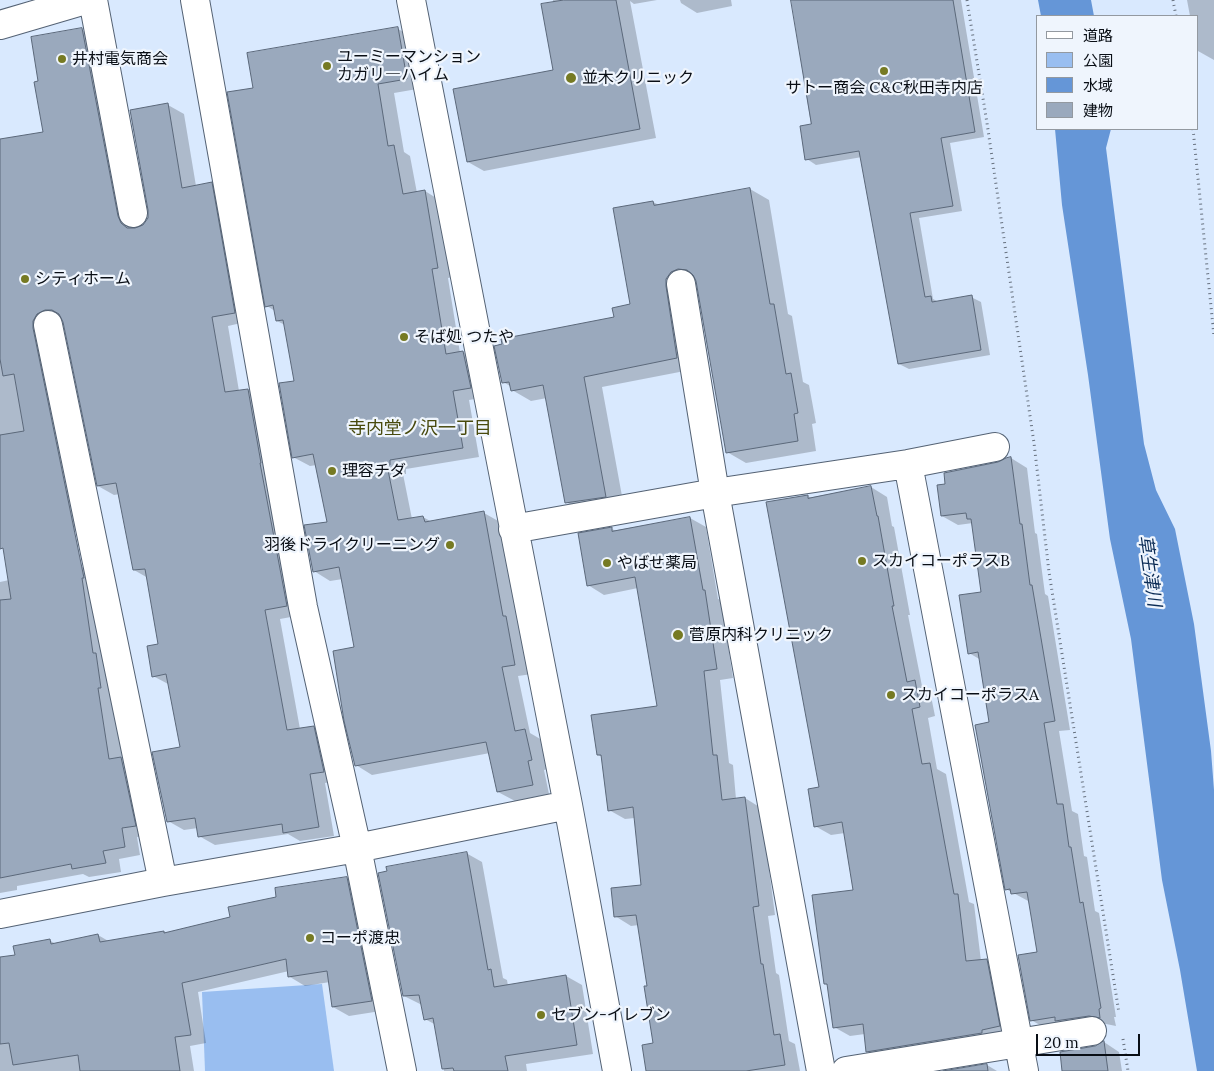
<!DOCTYPE html>
<html>
<head>
<meta charset="utf-8">
<style>
  body { margin:0 }
  #map { position:relative; width:1214px; height:1071px; overflow:hidden; background:#d9e9fe; font-family:Lora,"Noto Sans JP",serif }
  canvas { display:block }
  .legend { position:absolute; left:1036px; top:15px; width:162px; height:115px; box-sizing:border-box; background:#eff5fd; border:1px solid #9399a0; margin:0; padding:6px 9px; list-style:none; font-size:15px; color:#090e15 }
  .legend li { display:flex; align-items:center; gap:10px; height:25px }
  .legend b { width:25px; border:1px solid #9399a0 }
  .scale { position:absolute; left:1036px; top:1034px; width:104px; height:22px; box-sizing:border-box; border:2px solid #090e15; border-top:0; padding-left:6px; font-size:15px; line-height:18px; white-space:nowrap; color:#090e15; -webkit-text-stroke:4px #eff5fd; paint-order:stroke }
</style>
</head>
<body>
<div id="map">
<canvas width="1214" height="1071"></canvas>
<ul class="legend">
<li><b style="height:6px;background:#fff"></b>道路</li>
<li><b style="height:14px;background:#99bef0"></b>公園</li>
<li><b style="height:14px;background:#6596d7"></b>水域</li>
<li><b style="height:14px;background:#9aa9bd"></b>建物</li>
</ul>
<div class="scale">20 m</div>
</div>
<script>
const c = document.querySelector('canvas').getContext('2d');
c.lineJoin = 'round';
function paint(path, color) { c.fillStyle = color; c.fill(path, 'evenodd'); }
function stroke(path, color, width, dash) { c.strokeStyle = color; c.lineWidth = width; c.lineCap = dash ? 'butt' : 'round'; c.setLineDash(dash || []); c.stroke(path); }
function label(font, color, halo, rows, align = 'center') {
  c.font = font + ' Lora,"Noto Sans JP",serif'; c.lineWidth = 4.5; c.setLineDash([]); c.textBaseline = 'middle'; c.strokeStyle = halo; c.fillStyle = color; for (const [text, x, y, turn = 0] of rows) {
    c.save(); c.translate(x, y); c.rotate((+turn || 0) * Math.PI / 180); c.textAlign = isNaN(turn) ? turn : align; if (halo) c.strokeText(text, 0, 0); c.fillText(text, 0, 0); c.restore();
  }
}
const green = new Path2D(`
  M322,984L334,1071H205L202,992Z`);
const water = new Path2D(`
  M1038,0H1091L1094,16H1041Z
  M1055,129H1111L1106,148L1144,444L1156,490L1175,529L1194,624L1211,751L1214,790V1071H1197L1180,970L1162,880L1131,639L1110,539L1088,375L1062,205Z`);
const shadow = new Path2D(`
  M553,0H657L634,4L630,1L656,138L484,171L468,162L555,71Z
  M680,0H731L732,6L697,13L681,3Z
  M792,0H961L984,137L950,143L962,211L919,218L933,299L939,302L971,297L981,302L990,355L909,369L899,364L862,157L816,165L807,159L813,125Z
  M1187,0H1214V60L1198,51V16H1190Z
  M398,29L415,38L423,88L394,93L404,152L410,156L417,193L425,191L441,201L454,277L448,278L460,353L463,352L480,362L487,397L469,400L479,457L406,469V474H403L412,519L423,517L432,522L484,513L500,522L519,624L523,626L532,674L518,676L530,733L542,740L548,769L544,770L549,794L515,801L498,792L490,753L372,775L356,765L355,648L343,579L330,581L314,571L328,523L317,465L310,466L293,457L295,382L285,325L277,321L275,311L267,306L254,89Z
  M82,30L98,39L135,230L144,226L149,219L168,105L184,114L196,186L211,183L227,193L250,321L228,326L239,391L248,390L264,399L302,615L280,619L300,729L313,727L329,736L339,781L325,783L334,836L300,841L288,834L215,845L199,836L198,828L184,830L168,821L181,748L170,685L153,676L159,645L148,578L134,570L120,494L114,495L98,486L63,318L54,322L88,528L0,542V204L44,134L39,82Z
  M750,189L769,200L788,314L792,316L803,382L809,385L816,423L812,424L816,451L746,463L727,452L697,279L689,282L695,369L602,387L624,507L585,513L566,502L547,398L531,401L512,390V387L503,382L615,318L631,305L653,202L659,205Z
  M1011,458L1027,468L1035,533L1037,534L1045,594L1048,596L1070,730L1059,731L1072,811L1078,814L1084,856L1087,857L1095,911L1099,913L1116,1017H1114L1116,1026L1106,1024L1072,1029H1047L1031,1020L1039,954L1030,902L1006,889L991,723L981,660L969,653L983,593L973,523L958,525L942,516L947,485Z
  M871,487L887,497L892,526L894,527L910,615H908L922,686L930,691L935,716L928,718L937,769L946,774L969,902L974,904L981,961L986,960L1003,969L1015,1035L883,1060L867,1051L865,1034L850,1036L834,1027L828,985L825,984L854,891L845,833L831,835L815,826L820,788L808,496L811,498Z
  M690,518L706,527L718,599L721,600L733,678L720,680L729,763L733,765L736,799L745,798L761,808L775,915L768,916L776,973L779,975L789,1041L795,1044L800,1071H647L654,1044L649,987L639,925L631,926L615,916L642,886L635,818L625,819L609,810L603,757L598,755L658,707L638,588L604,595L588,585L612,529L616,531Z
  M79,565L95,574L123,759L137,767L151,835L137,837L140,855L119,859L121,872L89,877L83,874L17,886V890L0,893V582Z
  M466,853L482,862L503,978L507,980L508,986L566,976L582,985L593,1054L526,1064L527,1071H444L436,1025L425,1019L422,1005L404,996Z
  M347,879L363,888L387,1010L349,1016L333,1007L330,982L305,986L290,977L289,971L198,992L206,1043L190,1046L194,1071H0V959L16,956L49,940L56,944L98,935L110,942L164,932L167,934L231,918L277,898Z
  M1104,1042L1119,1052L1122,1071H1063Z
  M987,1065L997,1071H951Z`);
const building = new Path2D(`
  M564,0H616L640,129L467,162L453,89L553,70L541,4Z
  M791,0H953L975,132L941,138L953,206L910,213L925,297L931,296L932,302L972,295L981,350L898,364L859,151L805,160L800,126L811,124Z
  M398,27L407,79L378,84L388,146L394,145L403,194L425,190L438,268L432,269L446,354L463,351L471,388L453,391L463,448L390,460V465H387L398,520L423,516L425,522L484,511L503,616H506L515,665L502,667L515,731L525,729L532,760L528,761L533,785L497,792L486,742L355,766L344,721L333,651L354,647L339,567L313,572L304,525L327,522L313,454L292,458L279,383L294,381L283,320L276,321L273,305L265,307L227,92L253,88L247,53Z
  M82,28L118,216L121,223L127,228H135L143,225L148,218V210L130,110L168,103L182,188L212,182L235,313L212,317L225,392L248,389L261,463H260L287,606L265,610L287,730L314,726L324,772L310,774L319,827L283,833L282,824L198,837L195,818L167,822L152,752L180,747L166,674L152,677L147,646L158,644L145,569L133,570L116,483L97,486L63,322L59,314L52,310H45L37,314L33,321V328L84,578H82L93,653H96L101,688H98L109,759L121,757L136,826L122,828L125,847L103,851L106,863L72,869L71,864L0,878V600L11,599L3,548L0,549V435L24,431L14,374L3,376L0,359V139L43,132L34,82L38,81L31,37Z
  M750,188L770,304H774L786,374L791,373L798,413L794,414L798,441L726,453L696,281L693,275L687,270L678,269L671,272L666,279V286L677,358L584,377L606,497L565,503L543,385L511,391L509,382L502,383L494,346L502,344L501,339L614,317L612,308L630,304L613,208L653,201L654,205Z
  M1011,457L1020,524H1022L1030,585H1032L1055,721L1044,723L1057,804H1063L1069,847H1071L1080,903L1083,902L1101,1008L1099,1009L1100,1018L1089,1016L1055,1021V1017L1030,1021L1018,955L1037,952L1027,892L1011,894L1010,889L1005,890L975,725L989,722L978,652L968,654L959,595L981,592L971,519H967L966,513L941,516L937,485L945,484L944,473L998,462L1006,458Z
  M871,486L877,516H878L894,606H892L907,682L915,680L920,707L912,709L922,764L930,763L954,894H958L966,961L987,959L1000,1026L982,1030V1033L866,1052L863,1024L833,1028L827,984H824L812,895L853,890L842,822L814,827L808,789L819,787L766,502L808,495V498Z
  M690,517L703,590H705L717,669L704,671L713,755H717L722,800L745,797L759,906L753,907L761,964H763L774,1035L780,1034L785,1065L746,1071H646L642,1045L653,1043L644,986H647L636,915L614,917L611,888L641,885L633,807L608,811L601,755H597L591,715L657,706L635,577L587,586L578,533L612,527V531Z
  M467,852L488,970L491,969L494,987L566,975L577,1045L505,1056L508,1071H454L453,1068L442,1069L433,1018L424,1020L419,995L403,996L378,873L387,871L386,867Z
  M347,877L372,1001L332,1007L327,971L288,977L286,959L182,983L191,1035L175,1037L180,1071H80L78,1055L13,1065L9,1043L0,1044V957L15,955L13,946L50,939L51,944L98,934L100,942L164,931V933L230,917L228,907L276,897L275,888Z
  M1104,1041L1108,1071H1062L1060,1052L1095,1046Z
  M987,1064L988,1071H943Z`);
const path = new Path2D(`
  M967,0L987,123L1034,443L1049,572L1119,1013
  M1173,0L1176,16
  M1193,129L1214,336
  M1123,1039L1128,1071`);
const minor = new Path2D(`
  M93,0L133,213
  M195,0L303,607L357,848L402,1071
  M411,0L568,805L617,1071
  M0,25L85,0
  M681,284L715,493L821,1071
  M48,325L163,882
  M908,464L1024,1071
  M513,529L715,493L908,464L995,447
  M0,914L163,882L357,848L568,805
  M846,1071L1092,1031`);
const markers = [
  [62,59,5,"#767a23"],
  [327,66,5,"#767a23"],
  [884,71,5,"#767a23"],
  [571,78,6,"#767a23"],
  [25,279,5,"#767a23"],
  [404,337,5,"#767a23"],
  [332,471,5,"#767a23"],
  [450,545,5,"#767a23"],
  [862,561,5,"#767a23"],
  [607,563,5,"#767a23"],
  [678,635,6,"#767a23"],
  [891,695,5,"#767a23"],
  [310,938,5,"#767a23"],
  [541,1015,5,"#767a23"]
];
const poiNames = [
  ["ユーミーマンション",337,57],
  ["カガリ―ハイム",337,75],
  ["井村電気商会",72,59],
  ["並木クリニック",582,78],
  ["サトー商会 C&C秋田寺内店",884,88,"center"],
  ["シティホーム",35,279],
  ["そば処 つたや",414,337],
  ["理容チダ",342,471],
  ["羽後ドライクリーニング",440,545,"right"],
  ["スカイコーポラスB",872,561],
  ["やばせ薬局",617,563],
  ["菅原内科クリニック",689,635],
  ["スカイコーポラスA",901,695],
  ["コーポ渡忠",320,938],
  ["セブン-イレブン",551,1015]
];
const neighbourhoodNames = [
  ["寺内堂ノ沢一丁目",420,429]
];
const waterNames = [
  ["草生津川",1149,571,82]
];
paint(green, '#99bef0');
paint(water, '#6596d7');
paint(shadow, '#0003');
paint(building, '#9aa9bd');
stroke(building, '#5b687a', 1);
stroke(minor, '#546274', 30);
stroke(path, '#67717f', 3, [1, 4]);
stroke(minor, '#fff', 28);
for (const [x, y, r, color] of markers) { const dot = new Path2D(); dot.arc(x, y, r, 0, 2 * Math.PI); c.fillStyle = color; c.fill(dot); stroke(dot, '#eff5fd', 2); }
label('16px', '#090e15', '#eff5fd', poiNames, 'left');
label('18px', '#484a0d', '#eff5fd', neighbourhoodNames);
label('italic 18px', '#0b2c56', '#eff5fd', waterNames);
</script>
</body>
</html>
